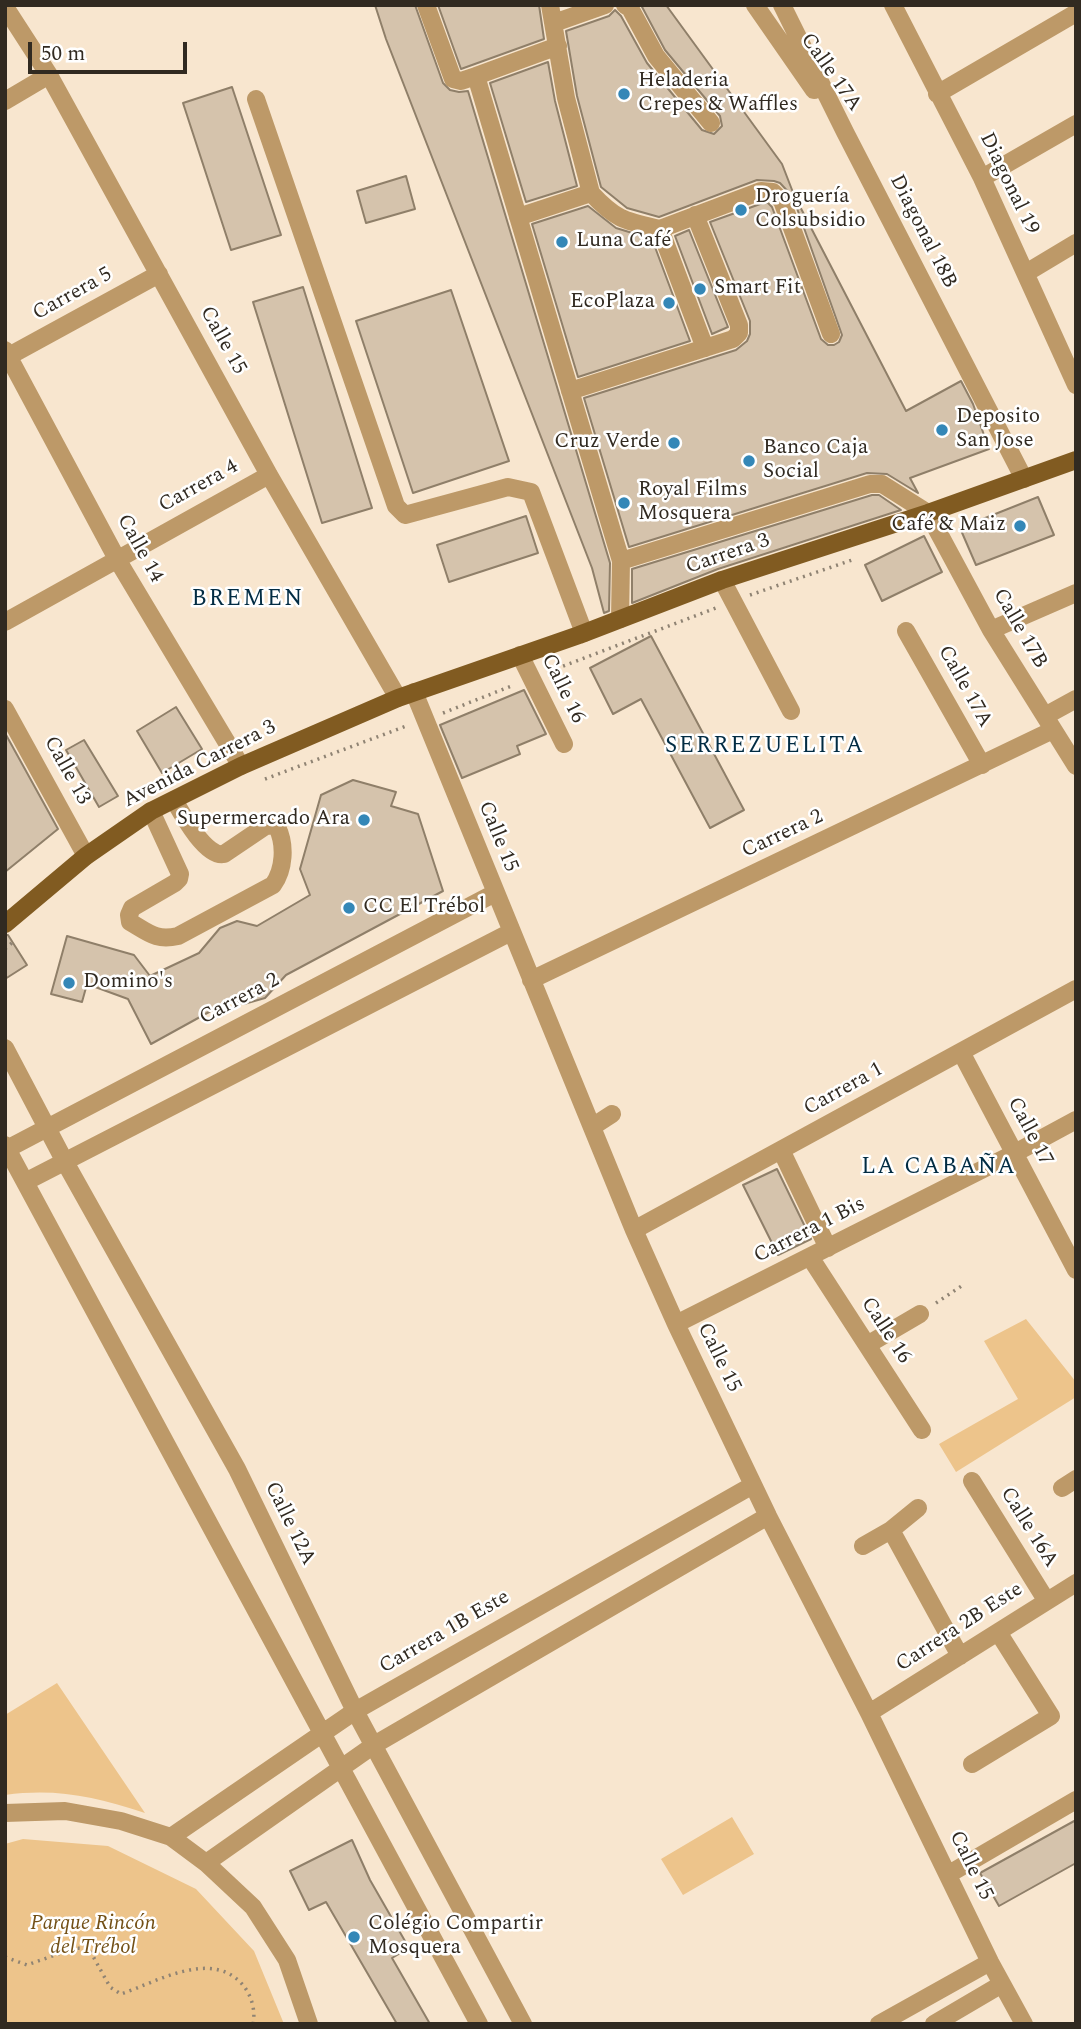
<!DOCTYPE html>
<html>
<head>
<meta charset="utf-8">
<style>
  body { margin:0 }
  #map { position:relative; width:1081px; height:2029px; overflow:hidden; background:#f8e6cf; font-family:Spectral,serif }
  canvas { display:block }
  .frame { position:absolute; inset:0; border:7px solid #312a21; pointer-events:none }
  .scale { position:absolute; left:28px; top:42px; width:159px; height:32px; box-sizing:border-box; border:4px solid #312a21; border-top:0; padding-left:9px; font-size:21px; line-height:24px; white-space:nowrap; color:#312a21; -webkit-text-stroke:5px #fff; paint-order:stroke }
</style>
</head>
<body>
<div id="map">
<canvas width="1081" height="2029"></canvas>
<div class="frame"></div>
<div class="scale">50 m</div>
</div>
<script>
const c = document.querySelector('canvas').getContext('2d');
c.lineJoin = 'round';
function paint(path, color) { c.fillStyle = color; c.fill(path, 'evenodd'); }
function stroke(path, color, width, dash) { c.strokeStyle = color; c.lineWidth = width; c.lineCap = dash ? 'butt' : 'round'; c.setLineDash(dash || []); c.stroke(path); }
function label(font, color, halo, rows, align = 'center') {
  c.font = font + ' Spectral,serif'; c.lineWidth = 5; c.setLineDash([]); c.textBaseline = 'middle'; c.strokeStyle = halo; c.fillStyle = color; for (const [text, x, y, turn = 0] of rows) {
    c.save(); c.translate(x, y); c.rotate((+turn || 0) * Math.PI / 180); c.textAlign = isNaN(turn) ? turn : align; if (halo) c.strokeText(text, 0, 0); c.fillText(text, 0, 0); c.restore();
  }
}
const green = new Path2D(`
  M1026,1319L1076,1382V1397L956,1472L939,1444L1018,1399L984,1341Z
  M57,1683L145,1813C95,1797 57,1788 5,1795V1715Z
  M732,1817L754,1854L683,1895L661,1859Z
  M23,1839L108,1846L196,1889L254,1951L284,2024H5V1844Z`);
const building = new Path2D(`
  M375,5H415L443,83L450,90L459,92L468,91L610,563L609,611L604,613L592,568L386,39Z
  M438,5H539L544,39L461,69Z
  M641,5H666L782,164L794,195L906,411L961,381L973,404L989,449L910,478L918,493L887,474L867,473L629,547L584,398L736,350L747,341L750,334V321L710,222L763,203H768L772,207L821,339L828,345H834L839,342L842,335L793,197L780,183L774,181L757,180L659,217L627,208L601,187L577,96L566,31L609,16L615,10L621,16L647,63L702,130L714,134L722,126L720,116L665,50Z
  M548,62L555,101L577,186L526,202L490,83Z
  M232,87L281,235L231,250L183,103Z
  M406,176L415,209L366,223L357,191Z
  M588,206L616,228L652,239L690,341L578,377L532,224Z
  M689,230L728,327L712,334L675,236Z
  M303,287L372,508L322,523L253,302Z
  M451,290L509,461L413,493L356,321Z
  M872,495H879L901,510L718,569L632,603V569Z
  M1038,497L1054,535L976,565L960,528Z
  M526,516L538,553L449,582L437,545Z
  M924,536L942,572L882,601L865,565Z
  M651,636L744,810L710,828L641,699L613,714L590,668Z
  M524,690L546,734L517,746L520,754L462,778L440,725Z
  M176,707L202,749L162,773L137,731Z
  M5,733L58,829L5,872Z
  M84,740L118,796L99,807L66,750Z
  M353,780L396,792L391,806L418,814L443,891L286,975L265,998L244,1004L229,1001L151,1044L128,999L87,984L82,1002L51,994L67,936L134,955L150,976L199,953L220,928L237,921L257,926L310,895L300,869L321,795Z
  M5,935H8L27,965L5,979Z
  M777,1169L811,1239L778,1255L743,1185Z
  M1076,1820V1863L999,1906L980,1873Z
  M352,1840L370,1880L409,1948L392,1958L430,2024H397L326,1902L309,1910L290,1871Z`);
const path = new Path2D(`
  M750,595L855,559
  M550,671L716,608
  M443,713L514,685
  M265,779L409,725
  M5,949L14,941
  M936,1303L963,1285
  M5,1957L27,1965L75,1948L89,1949L110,1987L121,1994C157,1982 210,1949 242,1984C251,1994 256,2010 253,2024`);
const minor = new Path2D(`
  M426,5L453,79L461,81L476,76L621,561L620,619
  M625,5L630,8L656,56L711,123
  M755,5L814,90
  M782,5L845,132L1024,479
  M893,5L982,178L1076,385
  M5,7L49,75L269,475L398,698
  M554,23L605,5
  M476,76L558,46
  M937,94L1076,13
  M256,99L396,506L405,515L508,487L531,492L584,633
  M5,101L49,75
  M982,178L1076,124
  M591,193C616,220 625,221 660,229
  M518,217L591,193L566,98L550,5
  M1026,273L1076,243
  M705,348L660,229L761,191L773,192L782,201L831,334
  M5,350L117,559L241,766
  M9,356L159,274
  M570,391L733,339L739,333V325L695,215
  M621,561L870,484H882L928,513L991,630L1076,766
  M722,580L791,711
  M5,622L269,475
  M991,630L1076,593
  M906,631L982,765
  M520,655L564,744
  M414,692L634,1230L676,1324L768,1516L869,1713L990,1962L1024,2024
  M5,709L86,856
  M1045,716L1076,699
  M151,811L180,874L179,879L175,883L132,908L129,915L130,922C149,933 156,941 178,936L273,885C284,870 286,845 277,827L267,825L224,854C206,858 182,814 174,800
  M531,980L1053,730
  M5,1048L65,1162L237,1469L355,1711L523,2024
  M961,1052L1076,1270
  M592,1127L612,1114
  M5,1145L479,2024
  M7,1149L495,893
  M781,1150L828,1248
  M25,1182L511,932
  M634,1230L1076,989
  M810,1257L922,1430
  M676,1324L1015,1153L1076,1120
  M867,1345L920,1314
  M972,1481L1046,1600
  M1062,1488L1076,1479
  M891,1530L960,1656
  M863,1546L891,1530L918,1508
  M869,1713L1076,1583
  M972,1764L1051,1716L998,1632
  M5,1813L65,1811L121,1821L171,1837L206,1863L253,1907L287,1960L309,2024
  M171,1837L355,1711L753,1485
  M206,1863L374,1745L768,1516
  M949,1874L1076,1800
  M879,2024L990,1962
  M934,2024L1002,1984`);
const major = new Path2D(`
  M5,924L86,856L151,811L241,766L398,698L579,635L722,580L928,513L1076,460`);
const markers = [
  [624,94,7,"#3487b7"],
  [741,210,7,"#3487b7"],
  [562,242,7,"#3487b7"],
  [700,289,7,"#3487b7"],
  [669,303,7,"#3487b7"],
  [942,430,7,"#3487b7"],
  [674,443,7,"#3487b7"],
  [749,461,7,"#3487b7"],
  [624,503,7,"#3487b7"],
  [1020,526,7,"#3487b7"],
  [364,820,7,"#3487b7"],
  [349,908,7,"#3487b7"],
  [69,983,7,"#3487b7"],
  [354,1937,7,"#3487b7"]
];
const streetNames = [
  ["Calle 17A",830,73,55],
  ["Diagonal 19",1008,184,64],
  ["Diagonal 18B",922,232,63],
  ["Carrera 5",73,295,-29],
  ["Calle 15",222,341,61],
  ["Carrera 4",199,487,-29],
  ["Calle 14",139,549,61],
  ["Carrera 3",728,555,-19],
  ["Calle 17B",1019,629,60],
  ["Calle 17A",964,687,61],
  ["Calle 16",562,689,64],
  ["Avenida Carrera 3",200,765,-27],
  ["Calle 13",66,771,61],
  ["Carrera 2",783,835,-25],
  ["Calle 15",497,837,68],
  ["Carrera 2",240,1000,-28],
  ["Carrera 1",844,1090,-29],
  ["Calle 17",1029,1132,62],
  ["Carrera 1 Bis",810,1231,-27],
  ["Calle 16",885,1331,57],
  ["Calle 15",718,1358,64],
  ["Calle 12A",289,1524,64],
  ["Calle 16A",1028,1528,58],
  ["Carrera 2B Este",960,1628,-33],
  ["Carrera 1B Este",445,1633,-30],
  ["Calle 15",970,1866,64]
];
const poiNames = [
  ["Heladeria",638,82],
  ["Crepes & Waffles",638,106],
  ["Droguería",755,198],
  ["Colsubsidio",755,222],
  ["Luna Café",576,242],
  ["Smart Fit",714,289],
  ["EcoPlaza",655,303,"right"],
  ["Deposito",956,418],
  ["San Jose",956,442],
  ["Cruz Verde",660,443,"right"],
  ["Banco Caja",763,449],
  ["Social",763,473],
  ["Royal Films",638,491],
  ["Mosquera",638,515],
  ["Café & Maiz",1006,526,"right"],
  ["Supermercado Ara",350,820,"right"],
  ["CC El Trébol",363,908],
  ["Domino's",83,983],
  ["Colégio Compartir",368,1925],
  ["Mosquera",368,1949]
];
const parkNames = [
  ["Parque Rincón",93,1925],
  ["del Trébol",93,1949]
];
const neighbourhoodNames = [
  ["BREMEN",248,600],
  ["SERREZUELITA",765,747],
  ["LA CABAÑA",939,1168]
];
paint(green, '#edc48b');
paint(building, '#d5c3ac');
stroke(building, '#8f7f69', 2);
stroke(path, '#8f8373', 3.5, [2, 5]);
stroke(minor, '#bd9968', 18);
stroke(major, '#815b21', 18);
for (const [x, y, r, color] of markers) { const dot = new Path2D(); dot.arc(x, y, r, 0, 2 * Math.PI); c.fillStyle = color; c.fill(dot); stroke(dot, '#fff', 2.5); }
label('21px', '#312a21', '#fff', streetNames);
label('21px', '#312a21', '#fff', poiNames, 'left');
label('italic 21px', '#735016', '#fff', parkNames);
c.letterSpacing = '2px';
label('23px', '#022c43', '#fff', neighbourhoodNames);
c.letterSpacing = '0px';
</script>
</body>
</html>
